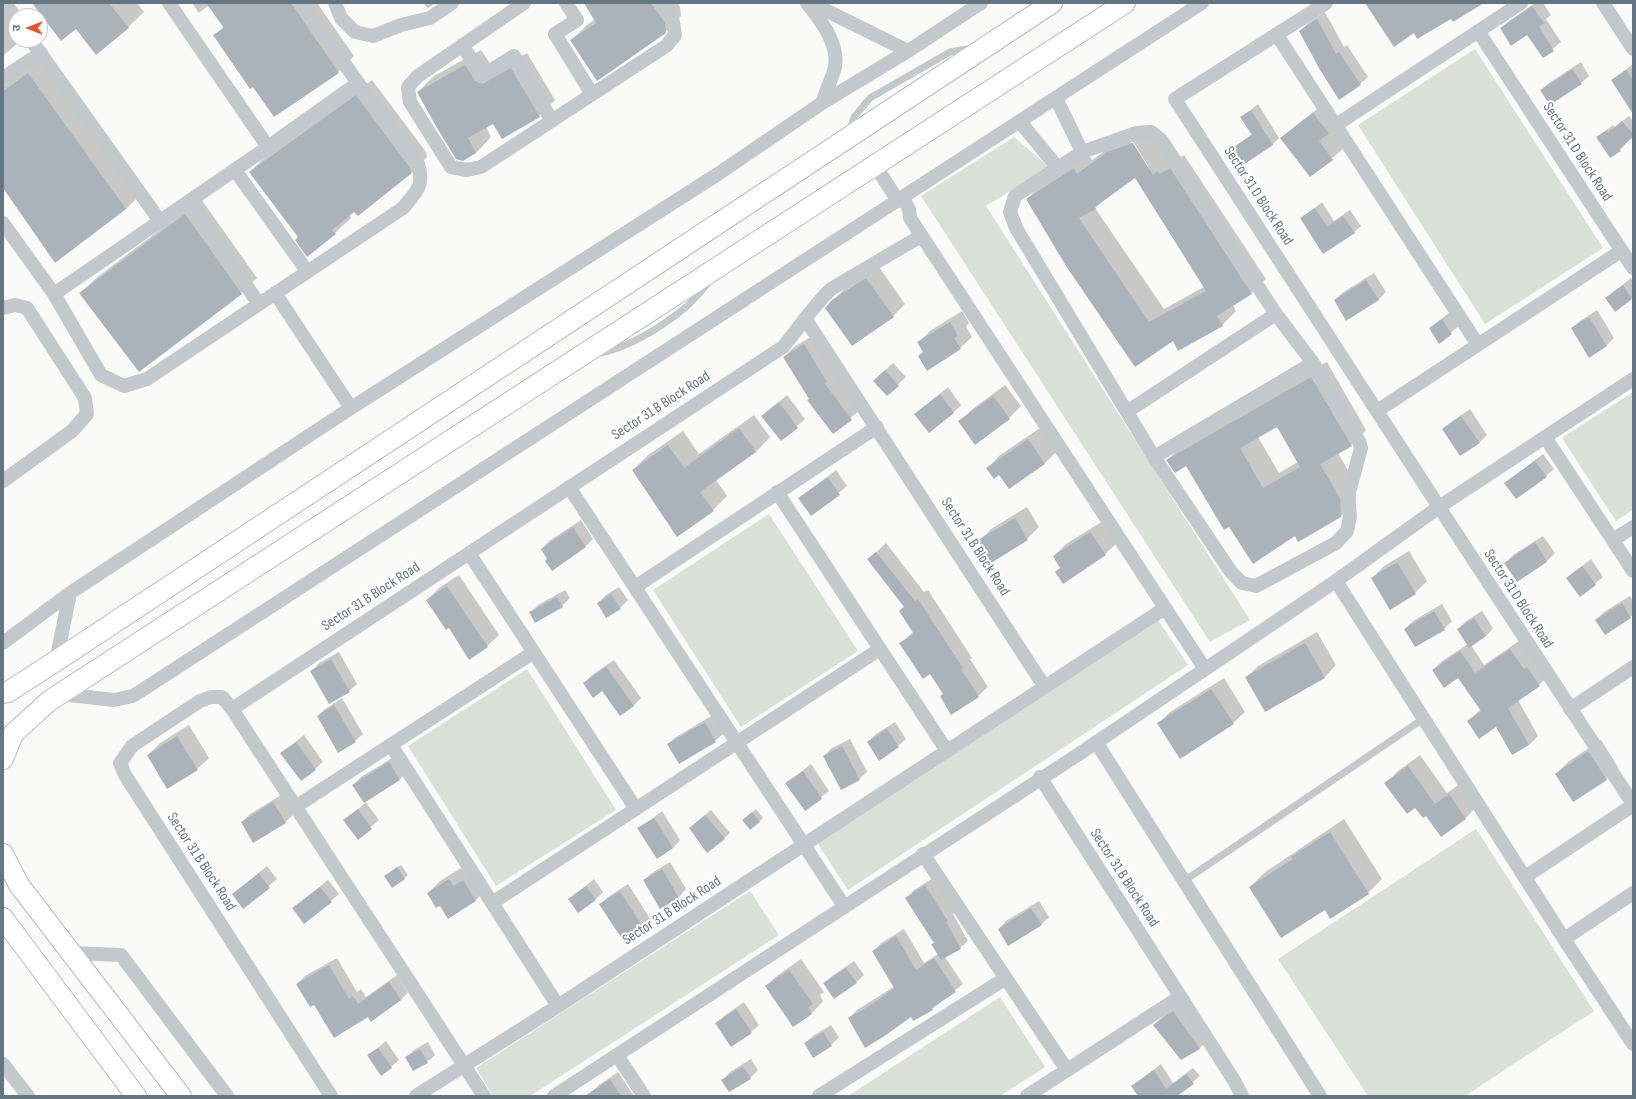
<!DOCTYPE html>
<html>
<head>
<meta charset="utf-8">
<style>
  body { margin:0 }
  #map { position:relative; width:1636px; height:1099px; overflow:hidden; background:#fafaf8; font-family:"Sofia Sans Condensed","Noto Sans Devanagari",sans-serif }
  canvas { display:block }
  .frame { position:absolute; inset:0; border:4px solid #657683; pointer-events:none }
  .north { position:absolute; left:8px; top:8px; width:40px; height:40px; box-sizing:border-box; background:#fff; border:1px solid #c1c8cd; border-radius:50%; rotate:270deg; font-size:11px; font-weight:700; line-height:16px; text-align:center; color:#657683 }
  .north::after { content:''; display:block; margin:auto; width:14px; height:18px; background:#e4572e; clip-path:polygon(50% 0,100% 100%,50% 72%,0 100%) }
</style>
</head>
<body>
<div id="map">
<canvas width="1636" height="1099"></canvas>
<div class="frame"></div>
<div class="north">उ</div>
</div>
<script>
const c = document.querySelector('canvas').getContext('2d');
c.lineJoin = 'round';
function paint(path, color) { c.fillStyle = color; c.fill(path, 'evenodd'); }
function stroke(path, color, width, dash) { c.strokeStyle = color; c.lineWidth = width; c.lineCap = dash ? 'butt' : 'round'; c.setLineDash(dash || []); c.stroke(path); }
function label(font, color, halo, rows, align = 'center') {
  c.font = font + ' "Sofia Sans Condensed",sans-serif'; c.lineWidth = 4; c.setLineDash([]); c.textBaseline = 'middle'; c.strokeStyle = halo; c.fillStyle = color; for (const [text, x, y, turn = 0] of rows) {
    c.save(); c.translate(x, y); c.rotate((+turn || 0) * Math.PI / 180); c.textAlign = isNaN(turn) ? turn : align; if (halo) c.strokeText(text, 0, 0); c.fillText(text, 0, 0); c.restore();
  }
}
const green = new Path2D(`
  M1475,49L1603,248L1485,324L1358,125Z
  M1014,137L1049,167L986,206L1250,620L1210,642L921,196Z
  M1633,392V510L1616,521L1562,438Z
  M769,514L858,651L741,727L653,590Z
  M1158,620L1188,665L848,890L818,844Z
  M527,669L616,810L496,886L408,746Z
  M1476,829L1594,1011L1465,1096H1368L1278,959Z
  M750,891L779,935L530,1096H493L476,1068Z
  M1000,997L1045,1067L1000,1096H848Z`);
const shadow = new Path2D(`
  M3,3L16,17V40H21L3,56Z
  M33,3H137L144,12L128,27L76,28Z
  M192,3H317L354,56L338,72L254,85L215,35L224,26L209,5L199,13Z
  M423,3H435L428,8Z
  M585,3H677L680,7L681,16L665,32L571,40L587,25L595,19Z
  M1535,3H1543L1551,15L1546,19L1561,42L1543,57L1527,33L1501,29L1509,21Z
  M1325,12L1344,47L1347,45L1368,77L1360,84L1300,31L1308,23Z
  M481,50L491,65L498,69L527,53L555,100L539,116L494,123L486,127L491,137L476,153L463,160L418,92L434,76Z
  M44,58L142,193L126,209L56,261L3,186V86Z
  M1581,62L1589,76L1581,83L1541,90L1549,83Z
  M1633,64V105L1612,80Z
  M372,80L426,152L427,157L411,173L349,215L351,218L335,233L299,237L250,172L266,156Z
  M1326,102L1344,148L1311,176L1282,138L1294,127Z
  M1258,104L1279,138L1272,145L1233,148L1252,134L1242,117Z
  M1629,116L1633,121V136L1625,142L1626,144L1620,150L1598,138L1604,132L1613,125L1615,127Z
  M1147,129L1175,161L1184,155L1266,279L1252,293L1233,305L1236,311L1222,325L1173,340L1135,366L1027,199L1041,185L1089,155L1092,160L1122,138ZM1131,138L1148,166L1147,167L1129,139ZM1135,177L1204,287L1164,309L1095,208L1104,200Z
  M201,199L257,278L241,293H81L96,278Z
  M1322,202L1334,221L1350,210L1361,226L1354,232L1324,253L1302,218Z
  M879,267L905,304L893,316L833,301L845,288Z
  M1374,273L1386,292L1378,300H1335L1342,293Z
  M1631,278L1633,282V297L1615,310L1606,298Z
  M1597,310L1614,338L1607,345L1589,356L1572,328L1580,321Z
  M962,311L969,323L966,327L972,337L960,348L924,351L918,343L930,331Z
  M1450,312L1459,326L1439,342L1430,328Z
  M814,335L861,409L833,433L784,357L794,347Z
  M1327,362L1366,430L1351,445L1338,453L1355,482L1356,501L1341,516L1295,535L1186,464L1167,460L1183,445ZM1277,426L1298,462L1279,473L1258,437Z
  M893,363L906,377L887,395L882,373Z
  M1005,385L1021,406L1009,418L976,443L960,422L971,410Z
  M948,387L961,405L953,413L916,414Z
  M787,395L805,419L781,440L762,416Z
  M1470,409L1487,435L1479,443L1443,429L1451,422Z
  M754,415L770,437L756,452L716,480L727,496L713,510L633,470L648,455L683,431L699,454Z
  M1040,428L1056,452L1044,464L999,473L988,468L999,456Z
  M1543,454L1554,469L1546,476L1505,483Z
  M836,470L847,486L811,515L800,498Z
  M1027,507L1039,527L1027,539L979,541L991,529Z
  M581,520L593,539L586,546L552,569L548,559L542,549L549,541Z
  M1103,521L1117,543L1105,554L1056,572L1061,567L1054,556L1066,544Z
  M1543,536L1555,553L1547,561L1517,581L1506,563L1513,555Z
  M886,543L924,592L928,590L972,658L970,659L988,687L978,696L944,694L930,673L901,643L913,632L905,606L869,559Z
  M1409,551L1427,581L1415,593L1372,578L1384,566Z
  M1591,559L1603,577L1580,596L1567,578Z
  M459,575L499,635L487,646L449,627L427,600L439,588Z
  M619,587L628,600L620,608L598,603L606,595Z
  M565,590L570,598L562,606L531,612L538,605Z
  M1630,596L1633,601V615L1605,634L1596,620L1604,612Z
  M1442,604L1452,621L1444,629H1405L1413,621Z
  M1482,611L1493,628L1486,636L1471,645L1484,665L1519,641L1548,676L1539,685L1518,700L1538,736L1529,745L1496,725L1468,721L1481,709L1458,677L1433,670L1442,661L1468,644L1458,629L1466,621Z
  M1317,632L1336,665L1325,677L1266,711L1247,677L1258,666Z
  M339,652L357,684L349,691L312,671L319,663Z
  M614,660L641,698L633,706L602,690L584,683L592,675Z
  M1224,678L1245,712L1233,723H1159L1170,712Z
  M342,698L363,734L355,741L318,716L325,709Z
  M713,715L723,734L715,741L668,744L676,737Z
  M895,722L906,739L898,746L868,742L876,734Z
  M189,725L209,758L197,769L148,755L160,743Z
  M304,735L323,762L315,769L282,753Z
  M850,739L867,772L859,779L824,756L832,748Z
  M1601,740L1618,767L1606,779L1574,801L1556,774L1568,762Z
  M397,755L407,772L400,779L365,801L379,820L358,838L345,821L365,803L354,785L361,777Z
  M1420,755L1447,793L1461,783L1477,806L1466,818L1441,835L1426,814L1386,783L1398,771Z
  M811,764L829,791L805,810L787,783Z
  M281,795L293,815L285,822H242L250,814Z
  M756,809L763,818L759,822L743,820Z
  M711,810L730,833L708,852L690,828Z
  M662,811L680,840L673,848L639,829Z
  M1344,819L1382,879L1368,893L1325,909L1250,887L1264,873Z
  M670,862L686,889L679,897L661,908L644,880L652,873Z
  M401,865L408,875L404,878L389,873Z
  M267,866L277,879L244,907L233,894Z
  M461,868L487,888L476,900L448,918L440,905L428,893L440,881Z
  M933,878L955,912L953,914L968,941L960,948L945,957L963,984L932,1009L912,1016L849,1018L857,1010L895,986L874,951L881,943L904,929L924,963L938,954L935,942L907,898L914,890Z
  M594,879L603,892L595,900L570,899Z
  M328,880L339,894L331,901L293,908Z
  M628,884L651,920L644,928L624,941L601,904L608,897Z
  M1039,901L1049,917L1041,925L999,929L1006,921Z
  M337,958L357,992L361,989L366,997L397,975L408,992L401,1000L371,1020L368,1016L314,1004L297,984L305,976Z
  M801,959L824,992L820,995L823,1001L812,1013L793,1026L766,986L778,975Z
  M854,961L864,975L856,982L825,983L832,976Z
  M1185,1000L1211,1036L1200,1048L1181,1059L1154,1025L1166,1013Z
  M744,1002L759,1025L751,1032L717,1024L724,1016Z
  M831,1025L839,1037L831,1045L813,1056L805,1043L813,1036Z
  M386,1041L399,1060L391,1067L369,1055Z
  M428,1042L435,1055L427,1062L406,1058L414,1050Z
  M751,1059L758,1070L750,1078L723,1080L730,1072Z
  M1161,1064L1173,1083L1193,1068L1200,1076L1175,1096H1139L1132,1086Z
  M618,1072L634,1096H594L592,1092L599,1085Z`);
const building = new Path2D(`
  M32,3H109L129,28L96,55L76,29L61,41Z
  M206,3H291L339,73L274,117L253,87L250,89L213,35L224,28Z
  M584,3H651L665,23L666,33L597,81L570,40L596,23Z
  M1365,3H1484L1453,22L1451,19L1417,39L1414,33L1394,47Z
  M1532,6L1544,23L1539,27L1554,51L1543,58L1527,35L1511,46L1500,28Z
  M1317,19L1336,54L1339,52L1361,85L1339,100L1319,68L1299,31Z
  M465,65L475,81L482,84L511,68L540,117L502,139L493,124L468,138L476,153L463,161L456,159L437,128L417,92Z
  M1573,69L1582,84L1550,105L1540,90Z
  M1626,70L1633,80V114L1611,80Z
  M28,73L126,209L55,263L3,188V91Z
  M356,95L410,168L412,173L358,216L354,212L332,230L336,234L307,257L295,240L298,237L249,172Z
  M1251,110L1273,145L1243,165L1232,148L1252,135L1240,117Z
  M1313,113L1329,133L1319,141L1333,160L1310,177L1280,138Z
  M1622,121L1633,134V137L1619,149L1621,151L1610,158L1596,137L1607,130L1608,133Z
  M1133,143L1153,175L1158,171L1160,174L1170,168L1252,294L1217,316L1223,326L1178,351L1173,341L1135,367L1066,266L1026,199L1074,168L1077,174L1107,152ZM1135,178L1206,291L1149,322L1079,218L1096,209L1095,207Z
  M1315,208L1327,227L1343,216L1355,233L1323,254L1300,218Z
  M185,214L242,294L139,372L79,293Z
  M866,278L894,317L852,346L825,308L832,300Z
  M1366,280L1379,300L1346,321L1334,300Z
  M1623,285L1632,299L1615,312L1605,298Z
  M1589,317L1607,346L1589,358L1571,328Z
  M1442,319L1452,334L1439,344L1429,328Z
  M950,322L958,336L954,338L961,349L927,371L918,356L923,352L917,342Z
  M804,344L827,382L825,384L852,420L833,434L807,400L809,399L783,357Z
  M885,370L899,386L887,396L873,381Z
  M1311,377L1352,446L1320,464L1340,498L1341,517L1298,542L1295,536L1253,564L1229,527L1224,530L1186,466L1175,473L1166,460ZM1277,427L1300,467L1263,488L1240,448Z
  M940,394L954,413L929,433L914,414Z
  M993,396L1010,419L975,445L958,421Z
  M779,402L798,428L781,441L761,416Z
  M1461,416L1480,443L1460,456L1442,429Z
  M739,428L756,452L700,492L714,511L677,537L632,470L668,445L684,468Z
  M1028,439L1045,464L1009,489L999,475L994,479L986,468Z
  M1535,461L1547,477L1516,499L1504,483Z
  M828,477L840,495L811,516L798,498Z
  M1015,518L1028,540L991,563L978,540Z
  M573,527L586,547L552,571L545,561L547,559L541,549Z
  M1090,532L1106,555L1063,584L1055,572L1060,568L1053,556Z
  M1535,542L1547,562L1517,582L1504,563Z
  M876,552L915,601L918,599L963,668L961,669L979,697L951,715L940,696L943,694L930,674L923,679L899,643L914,634L899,611L904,607L867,559Z
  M1397,562L1416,594L1390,610L1371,578Z
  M1582,566L1596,585L1580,597L1566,578Z
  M447,586L488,647L469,660L449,628L446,630L426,600Z
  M611,594L621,609L606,618L597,603Z
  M557,597L563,607L535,623L529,612Z
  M1622,603L1631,618L1605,635L1595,620Z
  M1434,611L1445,630L1415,647L1404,629Z
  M1474,618L1486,636L1469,648L1457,629Z
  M1305,643L1325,678L1265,712L1245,677Z
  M1510,649L1524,669L1527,667L1540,686L1508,708L1529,745L1512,755L1496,727L1479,739L1467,721L1481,711L1458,678L1444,688L1432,670L1460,651L1475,673Z
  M331,659L350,692L329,704L310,671Z
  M606,667L634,706L620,716L602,691L593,698L583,683Z
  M1211,689L1234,724L1180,759L1157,723Z
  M334,705L356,742L338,753L317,716Z
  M705,722L716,742L679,764L667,744Z
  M887,729L899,747L879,761L867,742Z
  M177,736L198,770L167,789L147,755Z
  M296,742L316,770L301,781L280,753Z
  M842,746L860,780L841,790L823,756Z
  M1588,751L1607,780L1573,802L1555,774Z
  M389,762L400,780L364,803L352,785Z
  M1408,766L1435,804L1449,794L1466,819L1441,837L1426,816L1423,818L1415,808L1407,814L1384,783Z
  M803,771L822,799L805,811L785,783Z
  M273,802L286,823L253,843L241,822Z
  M358,809L372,829L358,840L343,820Z
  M752,812L760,822L750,830L742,820Z
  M705,815L725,839L707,853L689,828Z
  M654,818L673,848L657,859L637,828Z
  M1330,832L1369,894L1330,919L1325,910L1281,938L1249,887L1293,859L1291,857Z
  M397,867L405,879L392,888L384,876Z
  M662,869L679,898L660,909L643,880Z
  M259,873L270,888L243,909L232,894Z
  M449,879L454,886L463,880L476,901L448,919L440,906L436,908L427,893Z
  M925,885L948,921L946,922L961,949L941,960L931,944L934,943L905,898Z
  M586,886L596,900L578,913L568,899Z
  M320,887L332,902L304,924L292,908Z
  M620,891L644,929L624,942L599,904Z
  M1031,908L1042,925L1008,946L998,929Z
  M896,936L916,970L934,958L956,992L932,1008L933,1010L913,1021L911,1017L883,1037L865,1048L848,1018L871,1005L894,988L872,951Z
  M329,965L349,999L353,996L358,1004L389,982L401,1000L371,1022L368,1017L334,1038L314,1005L310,1007L296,984Z
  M846,968L857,983L834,999L823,983Z
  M789,970L813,1004L808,1007L812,1014L793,1027L765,986Z
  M736,1009L752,1033L731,1047L715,1023Z
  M1173,1011L1200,1049L1181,1060L1153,1025Z
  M823,1032L832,1046L813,1058L804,1043Z
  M378,1048L392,1068L381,1076L367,1055Z
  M420,1049L428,1063L413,1071L405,1057Z
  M743,1066L751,1079L729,1092L721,1080Z
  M1154,1070L1166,1089L1186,1074L1194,1084L1177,1096H1138L1131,1086Z
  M610,1079L621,1096H585Z`);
const lane = new Path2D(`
  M849,132L854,117L870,98L950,52L972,48
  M596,354C627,349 662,327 686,307C695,299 702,290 710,281
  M1184,881L1423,719`);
const street = new Path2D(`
  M5,3L16,18
  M169,3L268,147
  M335,3L341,18L355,32L373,36L401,25L430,18L452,3
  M524,3L418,76L408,87L410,102L451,167L467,170L481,167L666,46L675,35L672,16L663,3
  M566,3L577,20L555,34L592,94
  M807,3C821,21 839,43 835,67C832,79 826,91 822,103
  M811,3L908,51
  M1326,3L1175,99L1439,507L1633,804
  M1603,3L1633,49
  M1478,31L1633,268
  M1277,35L1478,345
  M31,40L160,221
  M462,45L482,76L514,56L552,121
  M3,78L41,53
  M1056,98L1082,152
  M1020,122L1058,168
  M1336,125L1521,3
  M1151,132L1162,141L1276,314L1313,363L1359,441L1361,448L1348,496L1350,516L1347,531L1336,543L1256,586L1242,583L1231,572L1154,457L1016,228L1010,212L1015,196L1082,152L1136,133Z
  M875,165L898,201
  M235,170L307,271
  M903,198L909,209L910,218L1205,669
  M190,201L258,303
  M3,223L54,294L101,375L124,386L147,379L403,208C416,192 425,186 418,164L358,83L302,3
  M275,293L351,408
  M54,294L268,147L358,83
  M3,308L15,305L27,308L85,398L87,414L72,431L3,481
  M806,320L1044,686
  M1128,411L1276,314
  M1377,411L1621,251
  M1545,437L1633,571
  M1154,457L1313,363
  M569,487L844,906
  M777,492L947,751
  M1613,540L1633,527
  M469,553L636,809
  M1336,581L1439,507L1633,379
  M635,587L877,427
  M3,643L70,593L351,408L718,174L822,103L908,51L981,3
  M56,661L70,593
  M60,694L114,700L133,696L1202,3
  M232,709L783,347C799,328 813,306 831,289L921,236
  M1570,709L1633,667
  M1096,742L1320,1096
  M391,745L558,1006
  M1040,777L1235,1082L1242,1096
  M295,807L534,652
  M923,854L1067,1070
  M1525,877L1633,805
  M492,903L880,649
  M1564,939L1633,1044
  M72,953L121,955L227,1096
  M617,1055L644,1096
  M3,1064L28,1096
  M331,1096L125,775L120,763L132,746L200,701L211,697H222L232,709L484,1096
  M416,1096L558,1006L1165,608
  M554,1096L1079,754L1336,581L1564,939L1633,893
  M819,1096L1006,978
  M1027,1096L1180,997`);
const secondary = new Path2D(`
  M3,693L8,692L56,661L1052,3
  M3,759L13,734L49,701L1125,3
  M3,854L19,885L181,1096
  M3,918L136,1096`);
const streetNames = [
  ["Sector 31 D Block Road",1577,152,57],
  ["Sector 31 D Block Road",1258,196,57],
  ["Sector 31 B Block Road",661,406,-33],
  ["Sector 31 B Block Road",975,547,57],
  ["Sector 31 B Block Road",371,597,-33],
  ["Sector 31 D Block Road",1518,599,57],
  ["Sector 31 B Block Road",201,862,57],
  ["Sector 31 B Block Road",1124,878,57],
  ["Sector 31 B Block Road",672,911,-33]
];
paint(green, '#dadfd7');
paint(shadow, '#0003');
paint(building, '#aab3b9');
stroke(secondary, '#b3babf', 22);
stroke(lane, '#c3c8cc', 7);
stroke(street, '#c3c8cc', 14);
stroke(secondary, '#fff', 20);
label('15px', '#657683', '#fff', streetNames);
</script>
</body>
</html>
